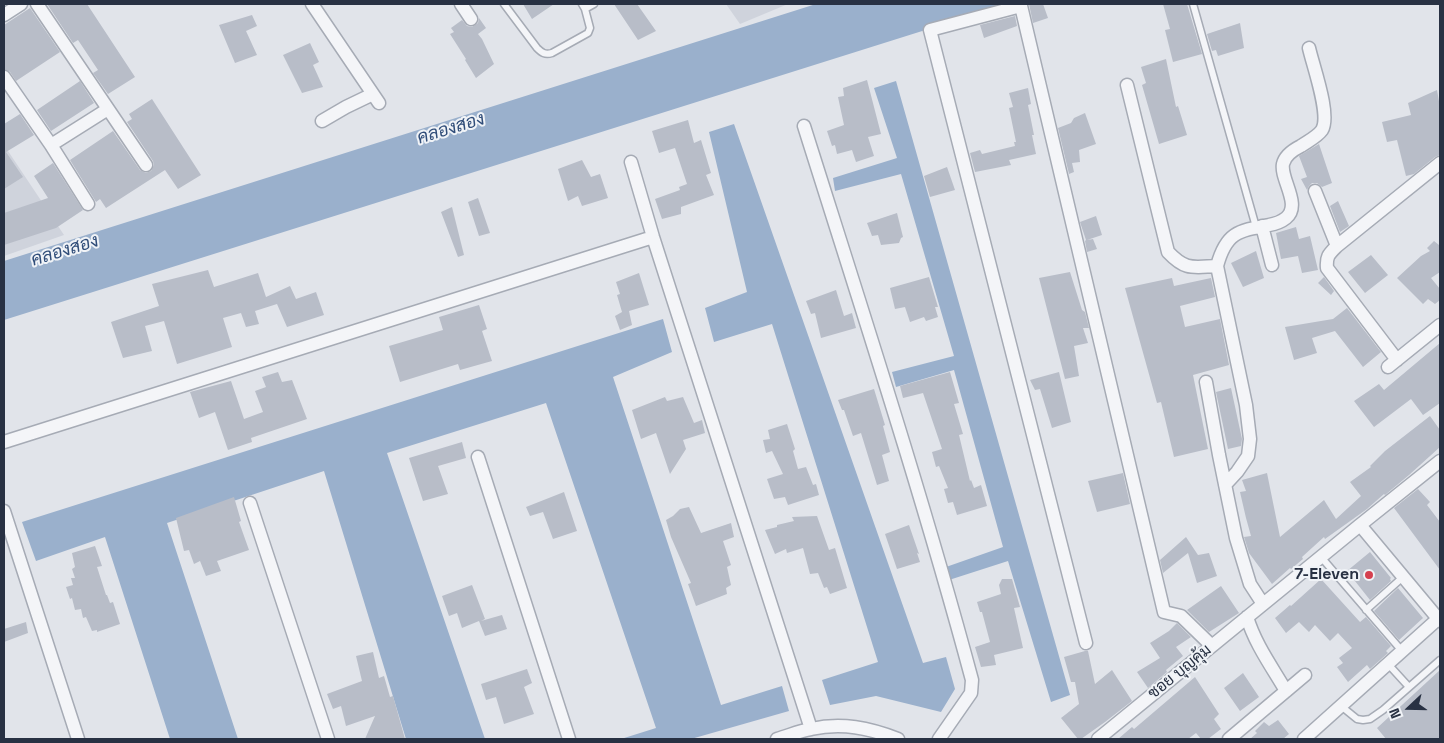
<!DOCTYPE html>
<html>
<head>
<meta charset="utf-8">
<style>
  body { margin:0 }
  #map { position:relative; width:1444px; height:743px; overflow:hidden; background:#e1e4ea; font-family:"Space Grotesk",sans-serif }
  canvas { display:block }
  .frame { position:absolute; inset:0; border:5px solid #283143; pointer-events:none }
  .north { position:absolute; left:1384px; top:683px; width:50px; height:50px; -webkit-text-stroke:4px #f0f3f7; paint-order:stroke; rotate:249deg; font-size:14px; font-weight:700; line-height:20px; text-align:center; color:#283143 }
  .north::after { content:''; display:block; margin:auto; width:18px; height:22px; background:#283143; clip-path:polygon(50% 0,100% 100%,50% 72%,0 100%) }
</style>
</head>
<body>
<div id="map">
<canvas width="1444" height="743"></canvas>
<div class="frame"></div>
<div class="north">N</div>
</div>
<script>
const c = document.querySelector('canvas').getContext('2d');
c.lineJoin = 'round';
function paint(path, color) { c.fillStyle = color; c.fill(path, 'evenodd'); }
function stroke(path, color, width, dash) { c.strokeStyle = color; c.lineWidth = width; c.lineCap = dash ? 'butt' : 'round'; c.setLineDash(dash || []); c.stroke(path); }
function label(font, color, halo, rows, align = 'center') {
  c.font = font + ' "Space Grotesk",Sarabun,sans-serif'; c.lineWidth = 4; c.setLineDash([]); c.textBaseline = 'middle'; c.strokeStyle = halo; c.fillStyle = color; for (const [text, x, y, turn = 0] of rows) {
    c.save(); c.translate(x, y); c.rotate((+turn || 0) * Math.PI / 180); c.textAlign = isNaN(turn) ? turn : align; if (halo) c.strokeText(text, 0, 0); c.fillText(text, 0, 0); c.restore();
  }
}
const built = new Path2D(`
  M726,4H788L740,24Z
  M4,145L64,235L4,256Z`);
const water = new Path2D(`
  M816,4H1008L4,320V261Z
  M896,81L1070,695L1051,702L1008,561L949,580L946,567L1003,547L954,370L896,387L892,372L954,356L901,174L835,191L833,178L897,158L874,88Z
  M734,124L923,663L946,657L955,689L941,712L876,696L830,705L822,680L878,662L772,324L714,342L705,308L747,292L709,132Z
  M663,319L672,352L613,377L721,705L782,686L789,711L691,739H621L656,728L546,403L387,453L485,739H406L324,471L167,523L238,739H170L105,537L36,561L22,522Z`);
const building = new Path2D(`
  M47,4H87L135,77L108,94L93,73L98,70L78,40L73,43Z
  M523,4H554L532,19Z
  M614,4H637L656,31L638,40Z
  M1029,4H1043L1048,18L1033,23Z
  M1163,4H1187L1202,54L1173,62L1165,30L1170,29Z
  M30,8L60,52L16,81L10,72L4,69V25Z
  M252,15L257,26L246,31L257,55L235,63L219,25Z
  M1015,16L1017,26L984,38L980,25Z
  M479,18L486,28L478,34L482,39L494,64L476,78L465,60L466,59L450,34L454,32L451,28L462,20L467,26L472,27L478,23Z
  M1240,23L1244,48L1218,56L1216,50L1212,51L1207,34Z
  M310,43L319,62L313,65L323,87L302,93L283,55Z
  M1166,59L1176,107L1178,106L1187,135L1159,144L1142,85L1146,83L1141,67Z
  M867,80L881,134L868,137L874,156L856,162L852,150L837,154L835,145L832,146L827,131L844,125L838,97L844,96L843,88Z
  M80,81L94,103L51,131L37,110Z
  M1028,88L1031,104L1028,105L1034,135H1032L1036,154L1009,160L1011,165L975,172L970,153L980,150L982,154L1015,146L1014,142H1016L1009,108L1013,107L1009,93Z
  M1437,90L1440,107V155L1435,157L1414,174L1406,176L1397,140L1387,142L1382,122L1411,115L1408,103Z
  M152,99L201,175L178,189L165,170L106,208L100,199L96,202L70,160L113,131L140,170L146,173L151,171L154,165L153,161L127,122L132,119L129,114Z
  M1085,113L1096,144L1079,150L1080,162L1072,163L1074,172L1069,174L1058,128L1071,123L1074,118Z
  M20,114L34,135L6,152L23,177L4,189V124Z
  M688,120L694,143L701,140L711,173L706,175L714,195L681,207V214L662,219L655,199L680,190L679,187L687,184L675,148L659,153L652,131Z
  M1319,144L1332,183L1322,187L1317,183H1312L1309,186L1307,190L1301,179L1307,177L1299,156Z
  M582,160L591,177L600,174L608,198L582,206L578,196L568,201L558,169Z
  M53,163L83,210L56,228L4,245V213L48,198L34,176Z
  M947,167L955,190L930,197L924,176Z
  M478,198L490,233L479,236L468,202Z
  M1338,201L1349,226L1340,232L1330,206Z
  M452,207L464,255L458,257L441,212Z
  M897,213L903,237L901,238L899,243L881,245L878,235L872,236L867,223Z
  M1096,216L1102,235L1087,240L1093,239L1097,249L1087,252L1085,241L1086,240L1080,222Z
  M1296,227L1299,239L1310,236L1318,270L1302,273L1298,256L1281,259L1276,233Z
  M1434,241L1439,245L1440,244V272L1431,278L1440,289V300L1435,304L1428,299L1423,304L1397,278L1421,256L1430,251L1427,248Z
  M1256,251L1264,278L1243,287L1231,263Z
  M1371,255L1388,275L1365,293L1348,272Z
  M208,270L214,287L258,273L266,297L290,286L296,299L316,292L324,315L287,327L277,304L255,311L259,324L246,327L241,313L223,318L232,347L177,364L164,321L145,326L152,351L123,358L111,322L159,306L152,284Z
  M1070,272L1082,310L1085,312L1089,328H1083L1088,343L1074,346L1079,376L1065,379L1039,278Z
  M639,273L649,305L629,311L632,325L620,330L615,316L622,312L617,295L620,294L616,282Z
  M929,277L938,307H935L938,317L926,321L924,317L910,322L905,307L895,309L890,288Z
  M1324,277L1334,291L1331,295L1318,283Z
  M1172,278L1174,286L1211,278L1215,297L1180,306L1185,327L1220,319L1229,365L1193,375L1208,449L1174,457L1161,402L1157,403L1125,288Z
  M836,290L844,316L852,313L856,328L821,338L815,313L811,314L806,301Z
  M479,305L487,329L482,331L492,361L460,370L458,364L400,382L389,346L443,330L439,317Z
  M1347,308L1381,352L1363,367L1335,331L1312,338L1317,353L1294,360L1285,327L1333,319Z
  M1440,343V403L1423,415L1411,399L1374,427L1354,401L1379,384L1384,390Z
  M278,372L282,382L292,380L307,419L251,438L252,442L228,450L215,412L199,418L190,392L231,381L244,419L263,412L255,391L266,387L262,377Z
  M950,372L959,403L954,404L963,434L959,435L970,481L971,480L974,488L981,485L987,506L957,515L953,502L948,503L944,489L948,488L939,466L936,467L932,452L942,449L923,393L903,398L900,386Z
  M1059,372L1071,422L1052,428L1040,389L1035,390L1030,380Z
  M1231,388L1242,439L1241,446L1228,449L1216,392Z
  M874,389L885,425L883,426L890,452L882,455L889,481L877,485L861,433L853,436L844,410H842L838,400Z
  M665,397L667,401L683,397L694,423L702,420L705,433L683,440L686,449L670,474L656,433L641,439L632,410Z
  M1430,416L1440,430V447L1409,475L1385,495L1384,494L1367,509L1325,539L1324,537L1302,557L1303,559L1291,569L1290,568L1272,584L1249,553L1244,537L1251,536L1246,518L1240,492L1246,491L1242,480L1267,473L1280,537L1324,500L1336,519L1361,496L1350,482L1371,467L1370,466L1385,451Z
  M787,424L795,449L793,451L798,469L806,467L813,485L816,484L819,495L788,505L785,497L774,499L767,479L783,474L772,451L766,453L763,440L770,439L768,430Z
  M462,442L466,458L438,466L448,494L423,501L409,458Z
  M1123,473L1130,504L1097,512L1088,481Z
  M1418,489L1430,502L1427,505L1440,522V570L1394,508Z
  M564,492L577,531L553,539L543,512L530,516L526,507Z
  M234,497L241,521L239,522L249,550L217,561L221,571L206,576L200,561L194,564L189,550L184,551L176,518Z
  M689,507L701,533L731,523L734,537L723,541L731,565L727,567L731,585L726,588L727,594L696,606L688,584L691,583L671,537L666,520L673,516L680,509Z
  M817,516L829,550L835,548L847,588L830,594L827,587L824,588L818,573L810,574L803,548L787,553L786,549L775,554L765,530L777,527V525L794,521L792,517Z
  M909,525L919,554L917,553L920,562L897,569L885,534Z
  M1186,537L1198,555L1209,553L1217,576L1197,583L1188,553L1163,573L1160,560Z
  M95,546L102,566L97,567L106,595H107L110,603L113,602L120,624L97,632V630L92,631L86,617L83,618L81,609L75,610L72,598L70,599L66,587L73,585L71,578H75L72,569L75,567L72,553Z
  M1370,552L1391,578L1390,579L1391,581L1370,600L1347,571Z
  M1002,579H1012L1020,607L1014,608L1023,648L994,655L996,665L981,667L975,647L990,642L982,612H980L977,602L1001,594L999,585Z
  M1321,579L1360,622L1366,617L1391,646L1386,651L1388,653L1370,669L1367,665L1348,682L1337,667L1343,663L1339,658L1352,648L1338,633L1330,641L1315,625L1309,632L1299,622L1286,633L1275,618L1290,605L1291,606Z
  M472,585L485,619L481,621L502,615L507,629L485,636L479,621L462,628L457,613L449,616L442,596Z
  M1221,586L1239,613L1209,632L1187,610Z
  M1398,588L1423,618L1399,640L1374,611Z
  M26,622L28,633L4,642V629Z
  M1177,623L1191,637L1176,647L1183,656L1166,670L1167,672L1148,688L1137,672L1160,658L1150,643L1169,631Z
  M1085,651H1088L1095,684L1112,670L1132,701L1105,722L1081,739H1078L1061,718L1079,704L1075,682H1071L1064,657Z
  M373,652L379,678L384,676L390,697L393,696L405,739H365L375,716L346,726L341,706L333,709L327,694L362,681L356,656Z
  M527,669L532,683L524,687L534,714L504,724L496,697L486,700L481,684Z
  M1440,670V739H1386L1377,728Z
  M1243,673L1259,697L1240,711L1224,688Z
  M1195,677L1219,714L1214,719L1221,729L1208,739H1201L1196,733L1188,739H1118L1132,727L1134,729Z
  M1278,720L1289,734L1283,739H1250L1257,733L1255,731L1264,722L1269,726Z`);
const service = new Path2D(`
  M504,4L537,48C542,53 545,55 552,53L588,33L590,28L585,9
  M582,4L585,9L594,4
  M1193,4L1256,227
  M1321,557L1402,651
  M1366,610L1403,577
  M1388,664L1409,687
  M1341,706L1357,719L1363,720L1370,719L1383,710L1440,660`);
const minor = new Path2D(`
  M37,4L146,165
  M312,4L379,103
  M461,4L471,19
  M4,15L21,4
  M4,77L51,145L88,204
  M1127,85L1168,252C1186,271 1193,267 1217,266
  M322,121L346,107L373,94
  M804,126C862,310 922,494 972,680L971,693L939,739
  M51,145L108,109
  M631,162L653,237L811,729
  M1315,191L1337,246
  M1262,226L1272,265
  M1397,360L1327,268C1326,256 1329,254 1337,246L1440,163
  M1388,367L1440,325
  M1206,382L1219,455L1236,538L1250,584L1263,604
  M4,442L653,237
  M478,457L569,739
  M1225,485L1237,472L1248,456L1250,439L1246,405L1217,266C1226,233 1237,231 1269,225C1275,224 1281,222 1286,218C1302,205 1280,179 1283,164C1285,155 1293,150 1301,146C1308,141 1317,137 1322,130C1331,115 1313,66 1309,48
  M250,503L328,739
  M4,511L78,739
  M1360,525L1440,621
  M1247,617C1255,644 1272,667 1286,691
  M1086,643L930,30L1021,6L1164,612L1181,616L1212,646
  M777,739C788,736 799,731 811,729C842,722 869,728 898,739
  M1098,739L1360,525L1440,461
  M1229,739L1305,675
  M1304,739L1440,617`);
const markers = [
  [1369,575,5,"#d5404f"]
];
const poiNames = [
  ["7-Eleven",1359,575]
];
const streetNames = [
  ["ซอย บุญคุ้ม",1180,672,-39]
];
const waterNames = [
  ["คลองสอง",451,129,-17],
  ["คลองสอง",65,251,-17]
];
paint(built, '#cfd3dc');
paint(water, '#9ab0cc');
paint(building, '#b8bdc8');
stroke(service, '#a6abb5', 9);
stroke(minor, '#a6abb5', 15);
stroke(service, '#f4f5f8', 6);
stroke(minor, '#f4f5f8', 12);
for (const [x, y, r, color] of markers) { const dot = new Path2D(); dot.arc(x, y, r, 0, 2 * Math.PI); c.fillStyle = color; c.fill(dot); stroke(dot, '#f0f3f7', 2); }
label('bold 16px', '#283143', '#f0f3f7', poiNames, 'right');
label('16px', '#283143', '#f0f3f7', streetNames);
label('italic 18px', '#304d79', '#f0f3f7', waterNames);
</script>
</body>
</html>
